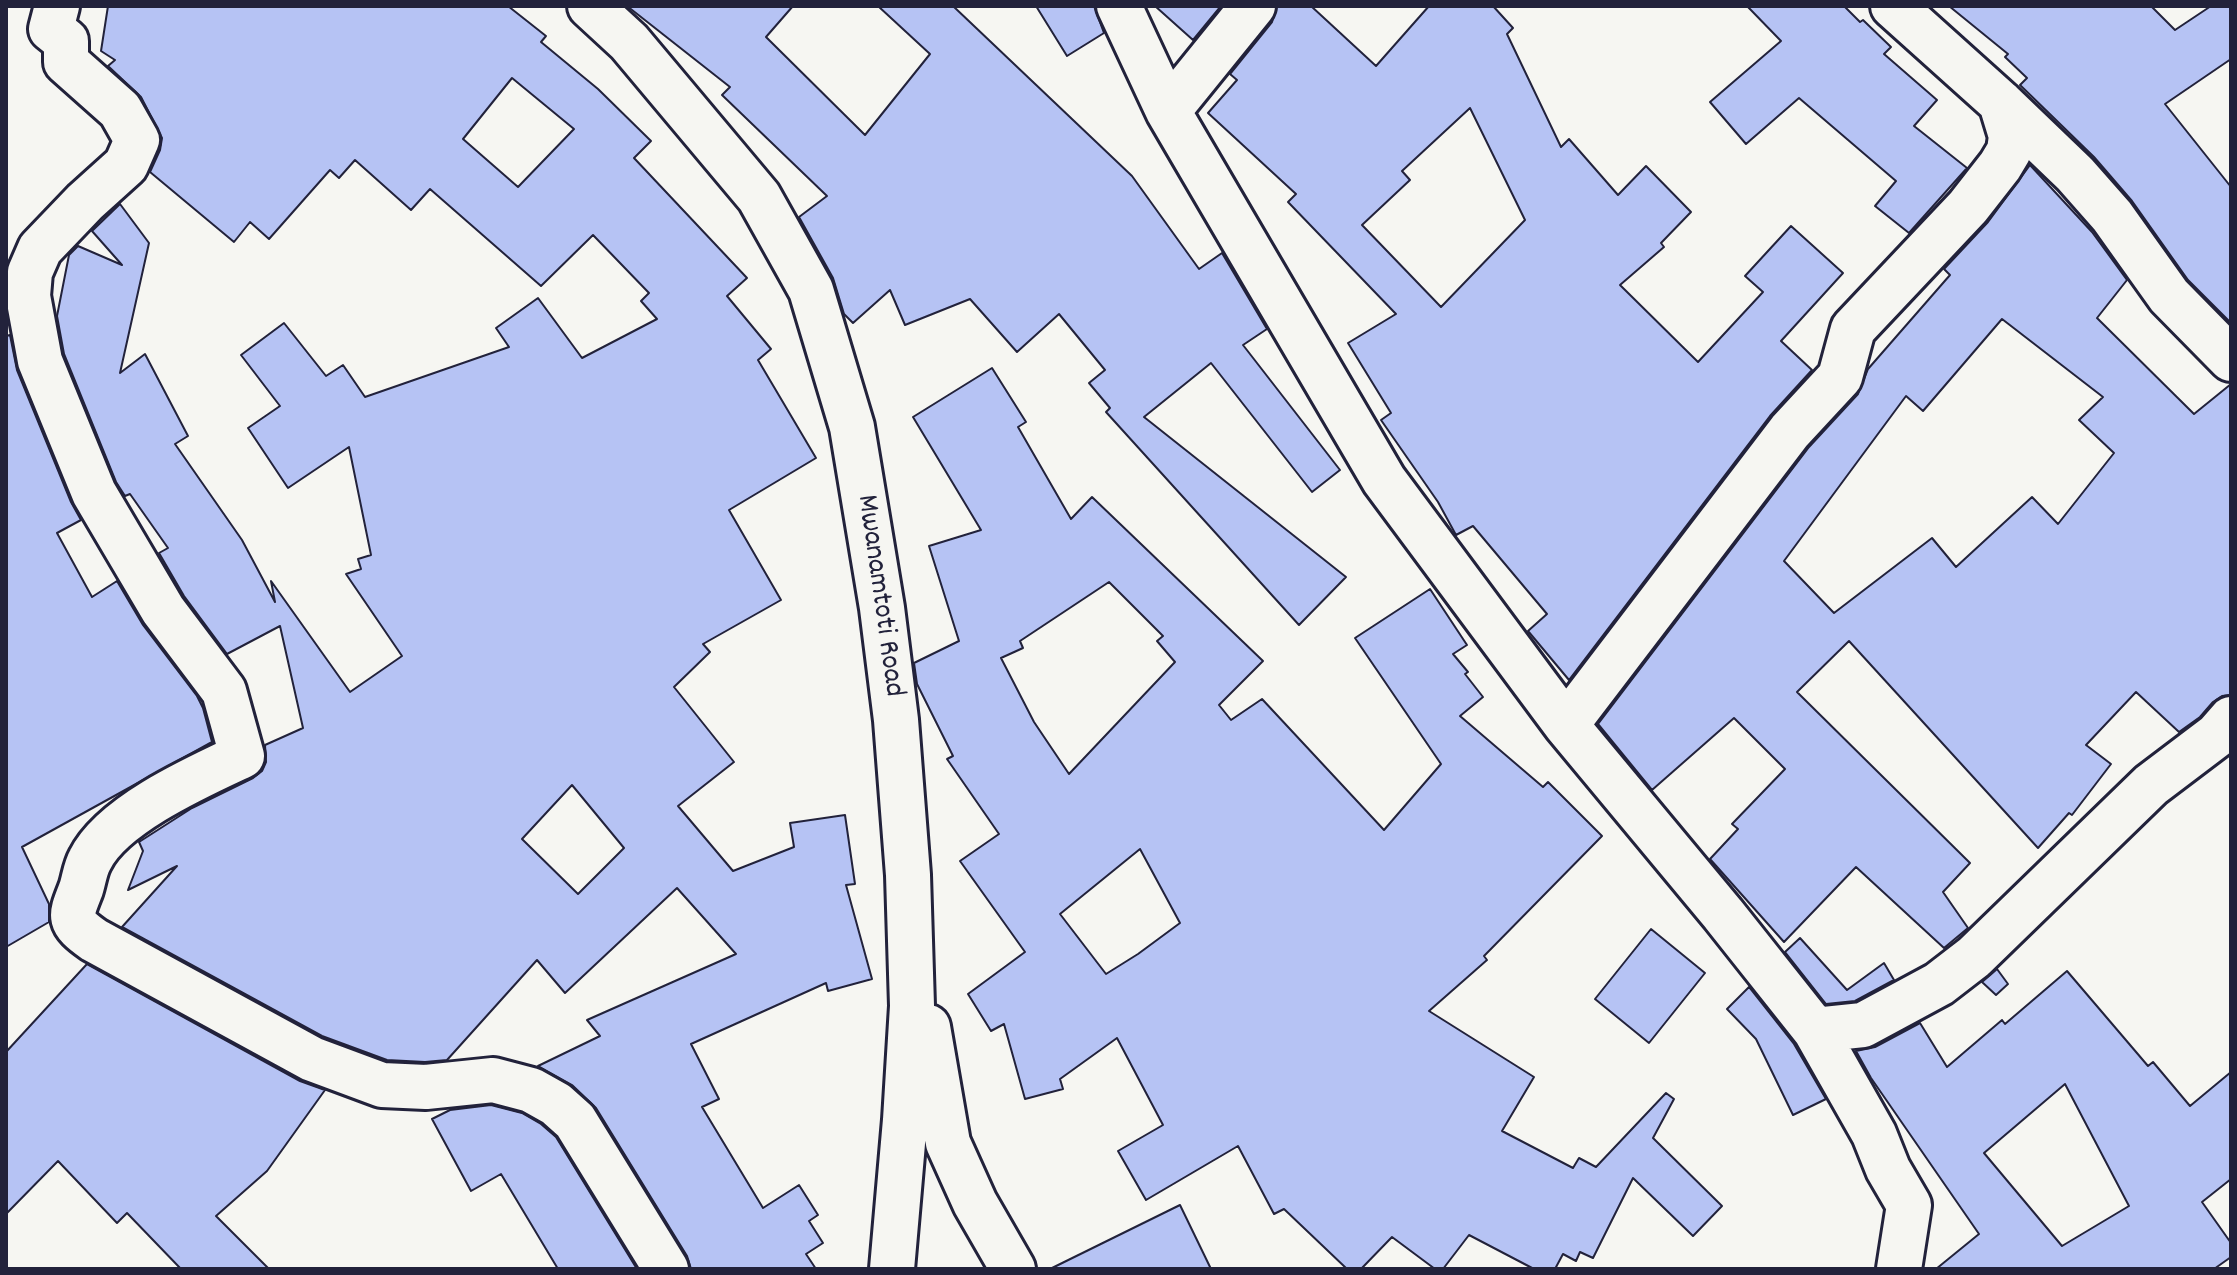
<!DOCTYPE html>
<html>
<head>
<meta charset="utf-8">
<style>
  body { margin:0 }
  #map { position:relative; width:2237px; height:1275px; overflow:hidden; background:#f6f6f2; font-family:Dekko,sans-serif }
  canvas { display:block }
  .frame { position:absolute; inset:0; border:8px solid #22223b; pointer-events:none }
</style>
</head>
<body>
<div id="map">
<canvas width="2237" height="1275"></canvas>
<div class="frame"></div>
</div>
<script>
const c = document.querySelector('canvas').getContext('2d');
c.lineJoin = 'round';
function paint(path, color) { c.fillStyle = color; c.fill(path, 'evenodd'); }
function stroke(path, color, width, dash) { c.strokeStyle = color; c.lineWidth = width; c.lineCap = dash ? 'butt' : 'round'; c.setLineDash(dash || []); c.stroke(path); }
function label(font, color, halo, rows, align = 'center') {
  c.font = font + ' Dekko,sans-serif'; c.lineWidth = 6; c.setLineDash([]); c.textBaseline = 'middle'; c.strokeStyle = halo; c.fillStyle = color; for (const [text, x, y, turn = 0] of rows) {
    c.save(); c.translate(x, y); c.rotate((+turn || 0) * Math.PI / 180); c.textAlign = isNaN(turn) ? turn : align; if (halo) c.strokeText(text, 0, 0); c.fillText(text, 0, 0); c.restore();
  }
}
const building = new Path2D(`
  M108,6H508L546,36L541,42L598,89L651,141L634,158L747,278L727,296L771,349L758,360L816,458L729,510L781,600L703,644L710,652L674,687L734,762L678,806L733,871L794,847L790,823L845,815L855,884L846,885L872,979L828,991L826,983L691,1044L719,1099L702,1107L763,1208L799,1185L818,1215L809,1221L823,1243L806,1254L816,1269H691L687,1256L596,1108L572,1085L538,1066L600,1036L587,1020L736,954L677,888L565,993L537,960L447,1060L425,1062L387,1060L322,1036L122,927L177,866L128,890L143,851L139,842L192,808L253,778L262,771L266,762L265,745L303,728L280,626L227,654L184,596L159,553L168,548L130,494L125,496L116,482L64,354L57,316L69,255L78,246L122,265L92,231L120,204L149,243L120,373L145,354L188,436L175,444L242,540L275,602L271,581L350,692L402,656L346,574L361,569L358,559L371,555L349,447L288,488L248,428L280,406L241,355L284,323L326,376L343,365L365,397L509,347L496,328L538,298L582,358L657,319L641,301L649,293L593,235L541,286L430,189L411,210L355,160L339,178L330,170L269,239L250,222L234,242L150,172L160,150L162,138L141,97L108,66L115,60L101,51ZM512,78L574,129L518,187L463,139ZM572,785L624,848L578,894L522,839Z
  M627,6H793L766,37L865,135L930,54L878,6H953L1132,176L1199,269L1222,253L1267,329L1243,345L1340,470L1312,492L1211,363L1144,417L1346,577L1299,625L1106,412L1110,408L1089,383L1105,370L1059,314L1017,352L970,299L905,325L890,290L853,323L844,314L833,278L799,217L827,196L722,95L730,87Z
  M1036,6H1094L1104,33L1067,56Z
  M1155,6H1221L1193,40Z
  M1277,6H1311L1376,66L1429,6H1493L1513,28L1507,34L1561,147L1569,139L1618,195L1646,166L1691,212L1661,243L1664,247L1620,285L1698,362L1763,292L1745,276L1791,226L1843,273L1781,341L1812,370L1770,416L1569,680L1528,631L1547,614L1473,526L1456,535L1438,502L1381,420L1391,413L1348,343L1396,314L1288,202L1296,194L1208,113L1237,80L1230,74L1272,22ZM1470,108L1525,220L1441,307L1362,225L1410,180L1402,171Z
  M1747,6H1844L1860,22L1863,20L1891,47L1884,54L1937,100L1914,126L1967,168L1909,233L1875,206L1896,181L1799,98L1746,144L1710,102L1781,41Z
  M1949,6H2151L2175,30L2211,6H2231V59L2165,104L2231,187V323L2188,280L2132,201L2094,157L2020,85L2027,78L2005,57L2008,54Z
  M2030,165L2092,232L2127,280L2097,318L2194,414L2231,384V695L2222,696L2213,702L2200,717L2179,732L2136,692L2086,745L2111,764L2072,815L2069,813L2038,848L1849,641L1797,692L1970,863L1943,892L1968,928L1944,948L1856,867L1784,942L1710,859L1738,829L1732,824L1785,769L1734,718L1652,790L1598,724L1809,447L1858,394L1868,369L1950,275L1944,269L1988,222ZM2002,319L2103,397L2079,420L2114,453L2058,524L2032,497L1956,567L1932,538L1834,613L1784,561L1906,396L1923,411Z
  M10,335L17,370L71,502L81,520L57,533L92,597L117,581L143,625L197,696L203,708L212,742L22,847L49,904V922L6,947V336Z
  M992,368L1026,422L1018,427L1071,519L1092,497L1263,661L1219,705L1231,720L1262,699L1384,830L1441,764L1355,638L1430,589L1467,645L1453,654L1468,672L1465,674L1483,697L1460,716L1543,787L1548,782L1602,836L1484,956L1487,960L1429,1011L1534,1077L1502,1131L1573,1168L1579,1158L1596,1167L1666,1093L1674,1099L1653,1138L1722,1206L1693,1236L1633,1178L1593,1258L1580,1252L1576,1261L1563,1254L1555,1269H1534L1469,1235L1443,1269H1435L1392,1237L1361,1269H1347L1284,1209L1274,1214L1238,1146L1146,1200L1118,1151L1163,1125L1117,1038L1060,1079L1063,1089L1025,1099L1004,1024L991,1031L968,994L1025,952L960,861L999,834L947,759L953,756L917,684L914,663L959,641L929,546L981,530L913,417ZM1109,582L1163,636L1157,641L1175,662L1069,774L1034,722L1001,658L1023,648L1020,641ZM1140,849L1180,923L1138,954L1106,974L1060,914Z
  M1651,929L1705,973L1649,1043L1595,999Z
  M1800,938L1847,990L1884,963L1894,980L1855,1001L1826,1004L1785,952Z
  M87,964L300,1081L325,1090L267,1171L216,1216L269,1269H181L127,1213L117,1223L58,1161L6,1214V1052Z
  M1997,969L2008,984L1996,995L1982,982Z
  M2067,971L2148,1066L2153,1062L2190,1106L2231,1072V1179L2202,1202L2231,1243V1257L2214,1269H1936L1979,1234L1871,1078L1856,1051L1875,1047L1920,1023L1947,1067L2002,1020L2005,1024ZM2065,1084L2129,1206L2062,1246L1984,1153Z
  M1749,987L1794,1044L1826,1099L1793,1115L1756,1039L1727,1009Z
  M491,1105L522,1113L541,1124L556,1137L637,1269H558L501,1174L471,1191L432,1119L450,1110Z
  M1180,1205L1211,1269H1050Z`);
const minor = new Path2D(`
  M57,6L51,29L66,41V62L120,110L137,140L126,165L85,202L40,249L30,272L28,296L40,361L94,493L163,610L224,691L242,756C197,777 112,815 90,860C85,869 84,880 81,889C70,917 67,921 94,940L312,1059L382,1085L426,1087L493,1080L531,1090L556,1104L575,1121L666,1269
  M590,6L629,42L759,197L811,290L852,427L882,608L896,720L908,875L912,1006L905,1120L892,1269
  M1119,6L1168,111L1384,480L1566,725L1723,914L1815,1030L1874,1134L1888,1169L1909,1205L1899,1269
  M1893,6L2001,103L2075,174L2112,216L2169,296L2231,359
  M1168,111L1253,6
  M1566,725L1790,431L1840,377L1853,329L1968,207L2000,166L2009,151L2011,136L2001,103
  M928,1027L948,1143L975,1203L1013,1269
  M1815,1030L1863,1025L1939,984L1974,957L2151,785L2217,735L2231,719`);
const streetNames = [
  ["Mwanamtoti Road",878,596,82]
];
paint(building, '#b6c3f4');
stroke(building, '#22223b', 2);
stroke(minor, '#22223b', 50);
stroke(minor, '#f6f6f2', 44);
label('30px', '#22223b', '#f6f6f2', streetNames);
</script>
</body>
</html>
